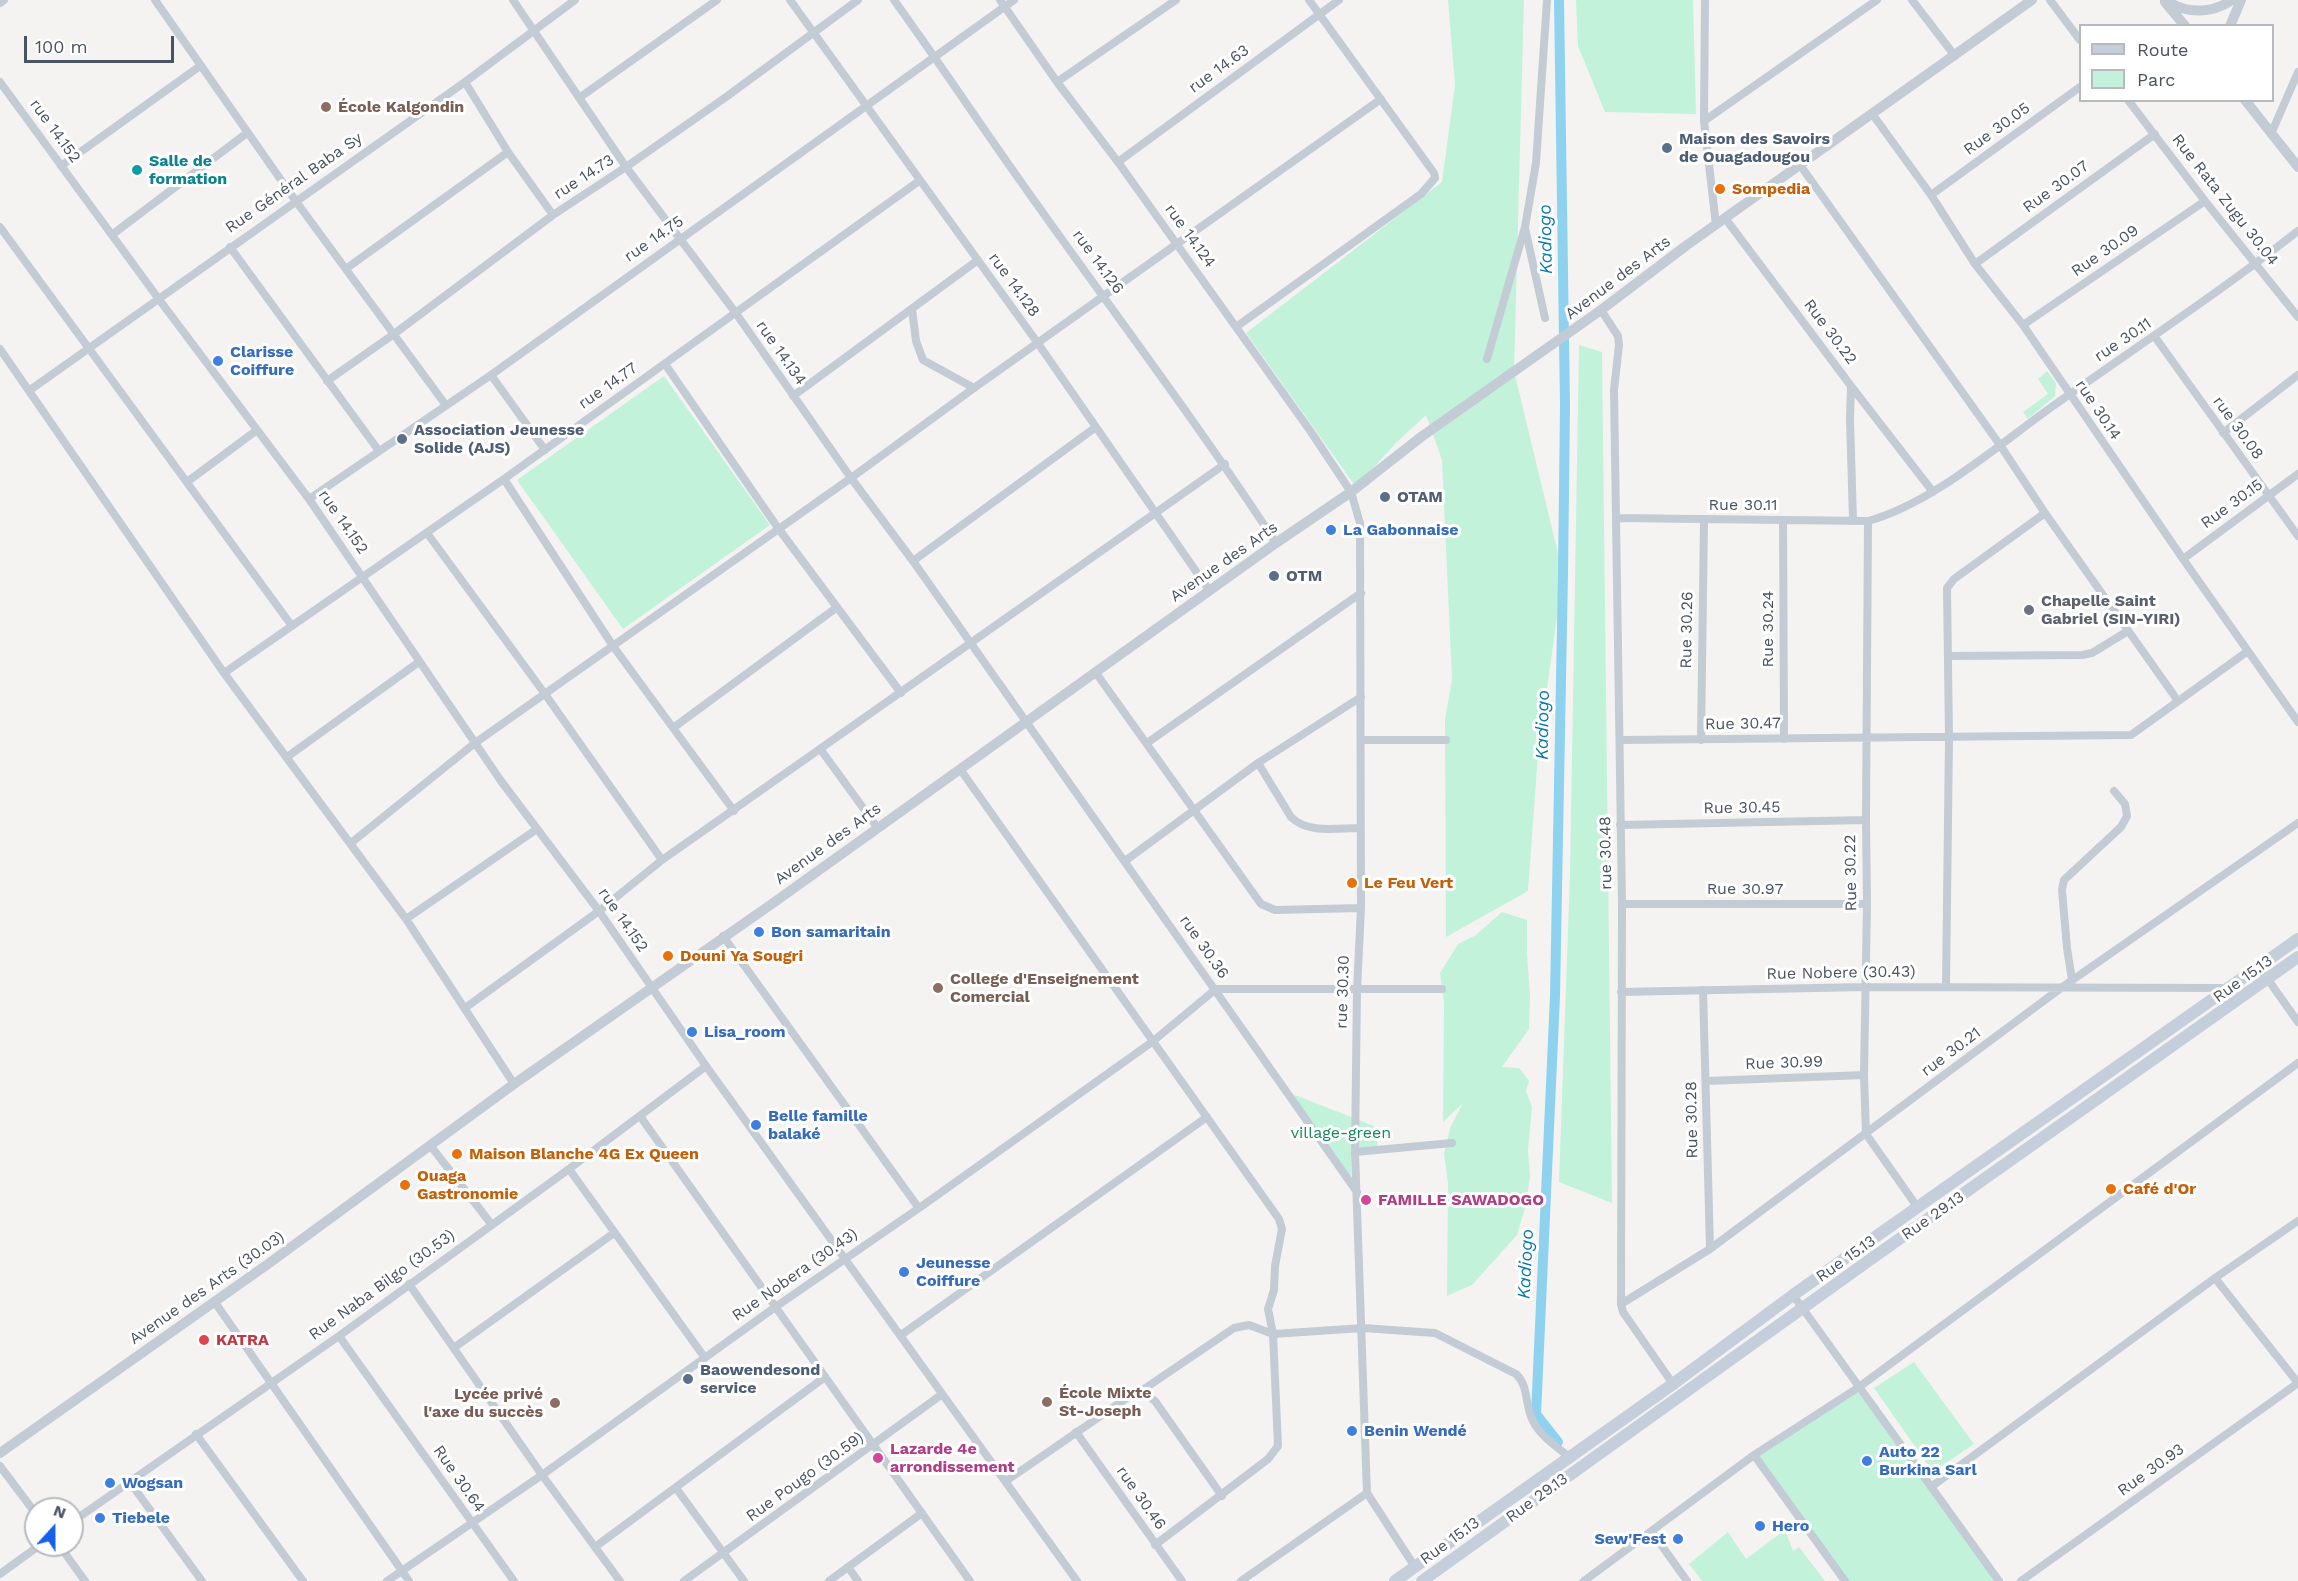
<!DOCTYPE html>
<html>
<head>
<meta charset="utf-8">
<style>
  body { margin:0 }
  #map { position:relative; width:2298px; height:1581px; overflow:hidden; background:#f5f3f2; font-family:"Work Sans",sans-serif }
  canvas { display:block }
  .legend { position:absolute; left:2079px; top:24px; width:195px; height:78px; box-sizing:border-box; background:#fff; border:2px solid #b6bac0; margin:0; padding:8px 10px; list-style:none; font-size:18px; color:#495361 }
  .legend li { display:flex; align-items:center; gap:12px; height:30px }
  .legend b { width:30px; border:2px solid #b6bac0 }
  .north { position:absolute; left:24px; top:1497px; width:60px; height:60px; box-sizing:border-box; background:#fff; border:2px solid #b6bac0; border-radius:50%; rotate:21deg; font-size:16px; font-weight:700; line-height:24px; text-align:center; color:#495361 }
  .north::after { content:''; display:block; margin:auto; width:21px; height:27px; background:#165feb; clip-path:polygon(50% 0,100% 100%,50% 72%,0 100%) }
  .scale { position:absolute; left:24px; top:36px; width:150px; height:27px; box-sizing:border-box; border:3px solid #495361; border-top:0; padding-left:8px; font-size:18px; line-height:21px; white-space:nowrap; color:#495361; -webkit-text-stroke:4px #fff; paint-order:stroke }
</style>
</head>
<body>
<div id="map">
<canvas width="2298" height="1581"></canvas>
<ul class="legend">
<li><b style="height:8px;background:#c5cedb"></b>Route</li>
<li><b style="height:16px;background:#c2f2d9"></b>Parc</li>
</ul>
<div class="north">N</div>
<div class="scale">100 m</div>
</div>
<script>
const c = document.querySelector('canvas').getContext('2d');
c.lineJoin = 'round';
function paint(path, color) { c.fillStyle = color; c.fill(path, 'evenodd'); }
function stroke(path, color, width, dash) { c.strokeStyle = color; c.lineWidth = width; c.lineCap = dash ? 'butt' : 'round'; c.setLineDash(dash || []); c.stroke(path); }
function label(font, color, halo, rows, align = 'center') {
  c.font = font + ' "Work Sans",sans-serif'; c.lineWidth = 6; c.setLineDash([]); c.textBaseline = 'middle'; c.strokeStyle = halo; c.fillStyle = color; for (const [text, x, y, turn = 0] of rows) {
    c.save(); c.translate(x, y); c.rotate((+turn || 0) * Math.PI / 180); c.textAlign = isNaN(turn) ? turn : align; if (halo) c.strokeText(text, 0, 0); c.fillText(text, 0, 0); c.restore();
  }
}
const green = new Path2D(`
  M1448,0H1524L1514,371L1563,574L1538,754L1528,891L1446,937L1445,719L1452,680L1442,460L1426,415L1396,443L1356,487L1246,333L1442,182L1455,85Z
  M1576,0H1693L1696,114L1605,112L1578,46Z
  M1579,345L1602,352L1612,1203L1559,1182L1570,874Z
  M2047,371L2056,383L2055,396L2028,419L2023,412L2048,394L2038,379Z
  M664,376L770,525L623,629L517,480Z
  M1502,912L1527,920V954L1530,996L1529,1029L1502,1067L1519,1068L1529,1081L1526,1091L1532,1107L1528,1150L1530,1177L1525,1208L1517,1235L1472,1285L1447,1296L1448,1183L1444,1154L1450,1128L1463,1103L1443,1122L1444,1003L1440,973L1458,944L1476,935Z
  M1295,1095L1374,1126L1378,1148L1351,1149V1180L1294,1100Z
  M1914,1362L1974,1444L1933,1472L1874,1388Z
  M1858,1392L1995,1581H1846L1755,1456Z
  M1785,1530L1793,1551L1799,1547L1825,1581H1702L1689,1564L1728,1532L1746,1559Z`);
const canal = new Path2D(`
  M1558,1442L1536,1414L1555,996L1563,574L1565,405L1559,0`);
const minor = new Path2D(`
  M155,0L295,200L445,404
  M513,0L626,167L735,312L851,478L913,561L1357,1192
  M790,0L1037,342L1209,590
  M894,0C935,57 974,115 1014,172C1101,296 1193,416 1276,543
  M1000,0L1057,82L1118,162L1311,432L1351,492L1360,523L1361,908L1357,990L1355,1152L1367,1493
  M1705,0L1704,121L1716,225
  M1912,0L1955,56
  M2050,0L2080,40
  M0,3L4,0
  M0,82L158,298L309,499L501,781L599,911L706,1066L1077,1581
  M465,82L508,152L553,215
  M1057,82L1176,0
  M579,98L717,0
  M2128,100L2205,201L2298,317
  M1873,115L1931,195L1975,264L2023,325L2183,559L2298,722
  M1704,121L1877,0
  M2271,134L2298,72
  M1118,162L1339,0
  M1800,165L2000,445L2045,513L2178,701
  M61,166L200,66
  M1931,195L2080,87
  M1725,218L1851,386L1850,419L1853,520
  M0,227L292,626
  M1525,228L1545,318
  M113,234L247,133
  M230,247L379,451
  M1975,264L2155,134
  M347,268L508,152
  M912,309L916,341L923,360L974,388
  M1601,310L1618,336L1619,345L1614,390L1622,904L1621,1304L1623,1312L1673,1384
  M2023,325L2205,201
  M1236,327L1421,194L1435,178L1434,173L1309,0
  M2155,337L2298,536
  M0,349L224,673L406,919L514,1084
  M1487,359L1525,227L1536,163L1547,0
  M665,364L778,528L901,693
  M491,375L545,450
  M327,381L394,334L553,215L626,167L726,97L858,0
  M1851,386L1933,492
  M30,390L465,82L575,0
  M793,396L978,260
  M2223,433L2298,375
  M504,479L613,646L734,811
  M187,482L257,430
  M309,499L491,375L1014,0
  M1617,518L1868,521C1933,503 1998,445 2053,406C2135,348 2219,293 2298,231
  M1783,520L1784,739
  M1868,521L1866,820L1867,904L1864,1075L1866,1134L1918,1208
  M427,533L545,694L662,860
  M2183,559L2298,474
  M913,561L1096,427
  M1949,656L2082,655L2092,653L2128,631
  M224,673L504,479L919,181
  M1096,673L1261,904L1275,910L1361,908
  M673,728L836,608
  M1361,740H1446
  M1620,740L2131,735L2248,651
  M1701,740L1704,520
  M1147,743L1361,593
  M821,750L877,827
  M287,757L419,662
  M1258,763L1291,817C1308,834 1337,828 1360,828
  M960,769L1279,1219L1282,1229L1275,1266L1274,1290L1268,1309L1273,1334L1278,1446L1268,1459L1155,1545
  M1620,825L1866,820
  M351,843L475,743L851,478L974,388L1381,99
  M1125,861L1258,763L1361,697
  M1622,904H1867
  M406,919L537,829
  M723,936L918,1207
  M2259,967L2298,1022
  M2072,980L2067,948L2062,890L2064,880L2121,827L2127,816L2125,804L2114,791
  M1946,987L1949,737L1947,588L1954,579L2045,513
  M1703,990L1710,1249
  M1621,992L1865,987L2226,988
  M465,1008L599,911L662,860L1225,464
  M1706,1081L1864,1075
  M640,1116L970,1581
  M430,1145L492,1225
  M1355,1152L1452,1143
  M569,1169L705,1358
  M2215,1278L2298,1383
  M409,1284L542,1475L620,1581
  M1793,1295L1999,1581
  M214,1301L409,1581
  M1621,1304L1710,1249L2061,988L2298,823
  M901,1335L1207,1117
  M339,1336L514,1581
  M455,1347L614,1233
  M1141,1391L1155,1401L1222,1496
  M1076,1432L1182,1581
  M196,1434L303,1581
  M1754,1455L1845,1581
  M0,1466L36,1514
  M129,1481L202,1581
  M1006,1481L1134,1393L1141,1391L1234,1328L1249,1325L1273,1334L1363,1328L1435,1333L1516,1374C1530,1387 1524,1407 1534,1423C1542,1437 1557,1447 1569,1457
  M1931,1487L2215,1278L2298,1221
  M676,1488L744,1581
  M1367,1493L1415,1567
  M72,1522L339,1336L569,1169L706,1066
  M1652,1532L1687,1581
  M59,1545L85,1581
  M595,1547L825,1377
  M848,1567L858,1581
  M0,1574L40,1545
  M387,1581L542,1475L774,1308L922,1206L1152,1042L1216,989H1442
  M684,1581L941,1395
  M829,1581L922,1513
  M1241,1581L1367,1493
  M1584,1581L1754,1455L1859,1387L2298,1063
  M2021,1581L2298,1383`);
const tertiary = new Path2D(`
  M2165,0C2186,14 2212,14 2232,0
  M2165,2L2185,26
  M2230,26L2241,0
  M2245,100L2298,167
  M0,1453L268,1264L514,1084L776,901L1276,543L1351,492L1421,437L1601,310L1687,245L2032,0`);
const secondary = new Path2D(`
  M1395,1581L1673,1384L1793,1295L2298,939
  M1422,1581L1868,1261L2298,957`);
const markers = [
  [326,107,6,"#8d6e63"],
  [1667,148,6,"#5c6f8a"],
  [137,170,6,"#0f9aa8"],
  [1720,189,6,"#e8710a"],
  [218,361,6,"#3f7fe0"],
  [402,439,6,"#5c6f8a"],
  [1385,497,6,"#5c6f8a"],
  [1331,530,6,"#3f7fe0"],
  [1274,576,6,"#5c6f8a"],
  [2029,610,6,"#6b7280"],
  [1352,883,6,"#e8710a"],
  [759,932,6,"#3f7fe0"],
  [668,956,6,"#e8710a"],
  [938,988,6,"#8d6e63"],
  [692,1032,6,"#3f7fe0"],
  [756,1125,6,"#3f7fe0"],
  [457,1154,6,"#e8710a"],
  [405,1185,6,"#e8710a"],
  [2111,1189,6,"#e8710a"],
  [1366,1200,6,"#d1479c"],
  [904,1272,6,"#3f7fe0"],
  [204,1340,6,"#e0444e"],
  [688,1379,6,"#5c6f8a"],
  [1047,1402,6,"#8d6e63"],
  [555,1403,6,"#8d6e63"],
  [1352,1431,6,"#3f7fe0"],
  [878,1458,6,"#d1479c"],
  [1867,1461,6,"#3f7fe0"],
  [110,1483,6,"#3f7fe0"],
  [100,1518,6,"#3f7fe0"],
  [1760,1526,6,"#3f7fe0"],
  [1678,1539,6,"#3f7fe0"]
];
const streetNames = [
  ["rue 14.63",1219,69,-36],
  ["Rue 30.05",1997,129,-36],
  ["rue 14.152",55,131,54],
  ["rue 14.73",584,177,-33],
  ["Rue Général Baba Sy",294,183,-35],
  ["Rue 30.07",2056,187,-36],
  ["Rue Rata Zugu 30.04",2225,200,52],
  ["rue 14.124",1190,236,54],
  ["rue 14.75",654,239,-35],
  ["Rue 30.09",2105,251,-35],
  ["rue 14.126",1098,262,54],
  ["Avenue des Arts",1618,278,-37],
  ["rue 14.128",1014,285,54],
  ["Rue 30.22",1830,332,53],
  ["rue 30.11",2123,340,-34],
  ["rue 14.134",781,353,55],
  ["rue 14.77",608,386,-35],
  ["rue 30.14",2098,410,56],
  ["rue 30.08",2238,428,54],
  ["Rue 30.15",2232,504,-36],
  ["Rue 30.11",1743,505],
  ["rue 14.152",343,522,55],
  ["Avenue des Arts",1224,562,-35],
  ["Rue 30.24",1768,629,-90],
  ["Rue 30.26",1687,630,-89],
  ["Rue 30.47",1743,724,-1],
  ["Rue 30.45",1742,808,-1],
  ["Avenue des Arts",828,844,-36],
  ["rue 30.48",1606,853,-91],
  ["Rue 30.22",1851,873,-91],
  ["Rue 30.97",1745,889],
  ["rue 14.152",623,920,55],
  ["rue 30.36",1204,947,55],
  ["Rue Nobere (30.43)",1841,973,-1],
  ["Rue 15.13",2243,979,-36],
  ["rue 30.30",1343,992,-88],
  ["rue 30.21",1951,1052,-37],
  ["Rue 30.99",1784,1063,-2],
  ["Rue 30.28",1692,1120,-91],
  ["Rue 29.13",1933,1216,-35],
  ["Rue 15.13",1846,1259,-35],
  ["Rue Nobera (30.43)",795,1275,-35],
  ["Rue Naba Bilgo (30.53)",382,1285,-36],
  ["Avenue des Arts (30.03)",207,1288,-35],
  ["Rue 30.93",2151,1470,-36],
  ["Rue Pougo (30.59)",805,1477,-36],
  ["Rue 30.64",459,1479,55],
  ["rue 30.46",1141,1498,55],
  ["Rue 29.13",1537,1498,-36],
  ["Rue 15.13",1450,1541,-36]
];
const educationNames = [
  ["École Kalgondin",338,107],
  ["College d'Enseignement",950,979],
  ["Comercial",950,997],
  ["École Mixte",1059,1393],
  ["St-Joseph",1059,1411],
  ["Lycée privé",543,1394,"right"],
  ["l'axe du succès",543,1412,"right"]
];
const serviceNames = [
  ["Maison des Savoirs",1679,139],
  ["de Ouagadougou",1679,157],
  ["Association Jeunesse",414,430],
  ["Solide (AJS)",414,448],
  ["OTAM",1397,497],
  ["OTM",1286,576],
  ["Baowendesond",700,1370],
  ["service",700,1388]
];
const cultureNames = [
  ["Salle de",149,161],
  ["formation",149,179]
];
const foodNames = [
  ["Sompedia",1732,189],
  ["Le Feu Vert",1364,883],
  ["Douni Ya Sougri",680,956],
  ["Maison Blanche 4G Ex Queen",469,1154],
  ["Ouaga",417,1176],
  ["Gastronomie",417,1194],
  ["Café d'Or",2123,1189]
];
const shopNames = [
  ["Clarisse",230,352],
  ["Coiffure",230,370],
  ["La Gabonnaise",1343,530],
  ["Bon samaritain",771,932],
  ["Lisa_room",704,1032],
  ["Belle famille",768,1116],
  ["balaké",768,1134],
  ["Jeunesse",916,1263],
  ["Coiffure",916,1281],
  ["Benin Wendé",1364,1431],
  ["Auto 22",1879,1452],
  ["Burkina Sarl",1879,1470],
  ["Wogsan",122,1483],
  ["Tiebele",112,1518],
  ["Hero",1772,1526],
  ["Sew'Fest",1666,1539,"right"]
];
const worshipNames = [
  ["Chapelle Saint",2041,601],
  ["Gabriel (SIN-YIRI)",2041,619]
];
const parkNames = [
  ["village-green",1341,1133]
];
const hotelNames = [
  ["FAMILLE SAWADOGO",1378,1200],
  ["Lazarde 4e",890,1449],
  ["arrondissement",890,1467]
];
const healthNames = [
  ["KATRA",216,1340]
];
const waterNames = [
  ["Kadiogo",1546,239,-91],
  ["Kadiogo",1543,725,-89],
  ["Kadiogo",1526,1264,-87]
];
paint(green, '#c2f2d9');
stroke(canal, '#8ed2ef', 10);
stroke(minor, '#c3cbd4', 8);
stroke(tertiary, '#c3cbd4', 10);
stroke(secondary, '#c5cedb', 12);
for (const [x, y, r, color] of markers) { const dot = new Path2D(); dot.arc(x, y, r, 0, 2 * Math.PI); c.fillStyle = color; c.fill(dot); stroke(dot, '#fff', 2); }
label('16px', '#495361', '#fff', streetNames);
label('bold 16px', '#785e54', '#fff', educationNames, 'left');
label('bold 16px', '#4e5e75', '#fff', serviceNames, 'left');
label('bold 16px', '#0d838f', '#fff', cultureNames, 'left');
label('bold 16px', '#c56008', '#fff', foodNames, 'left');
label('bold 16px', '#366cbe', '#fff', shopNames, 'left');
label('bold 16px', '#5b616d', '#fff', worshipNames, 'left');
label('16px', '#158759', '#fff', parkNames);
label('bold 16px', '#b23c85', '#fff', hotelNames, 'left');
label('bold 16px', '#be3a42', '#fff', healthNames, 'left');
label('italic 18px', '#087aad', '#fff', waterNames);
</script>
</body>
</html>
